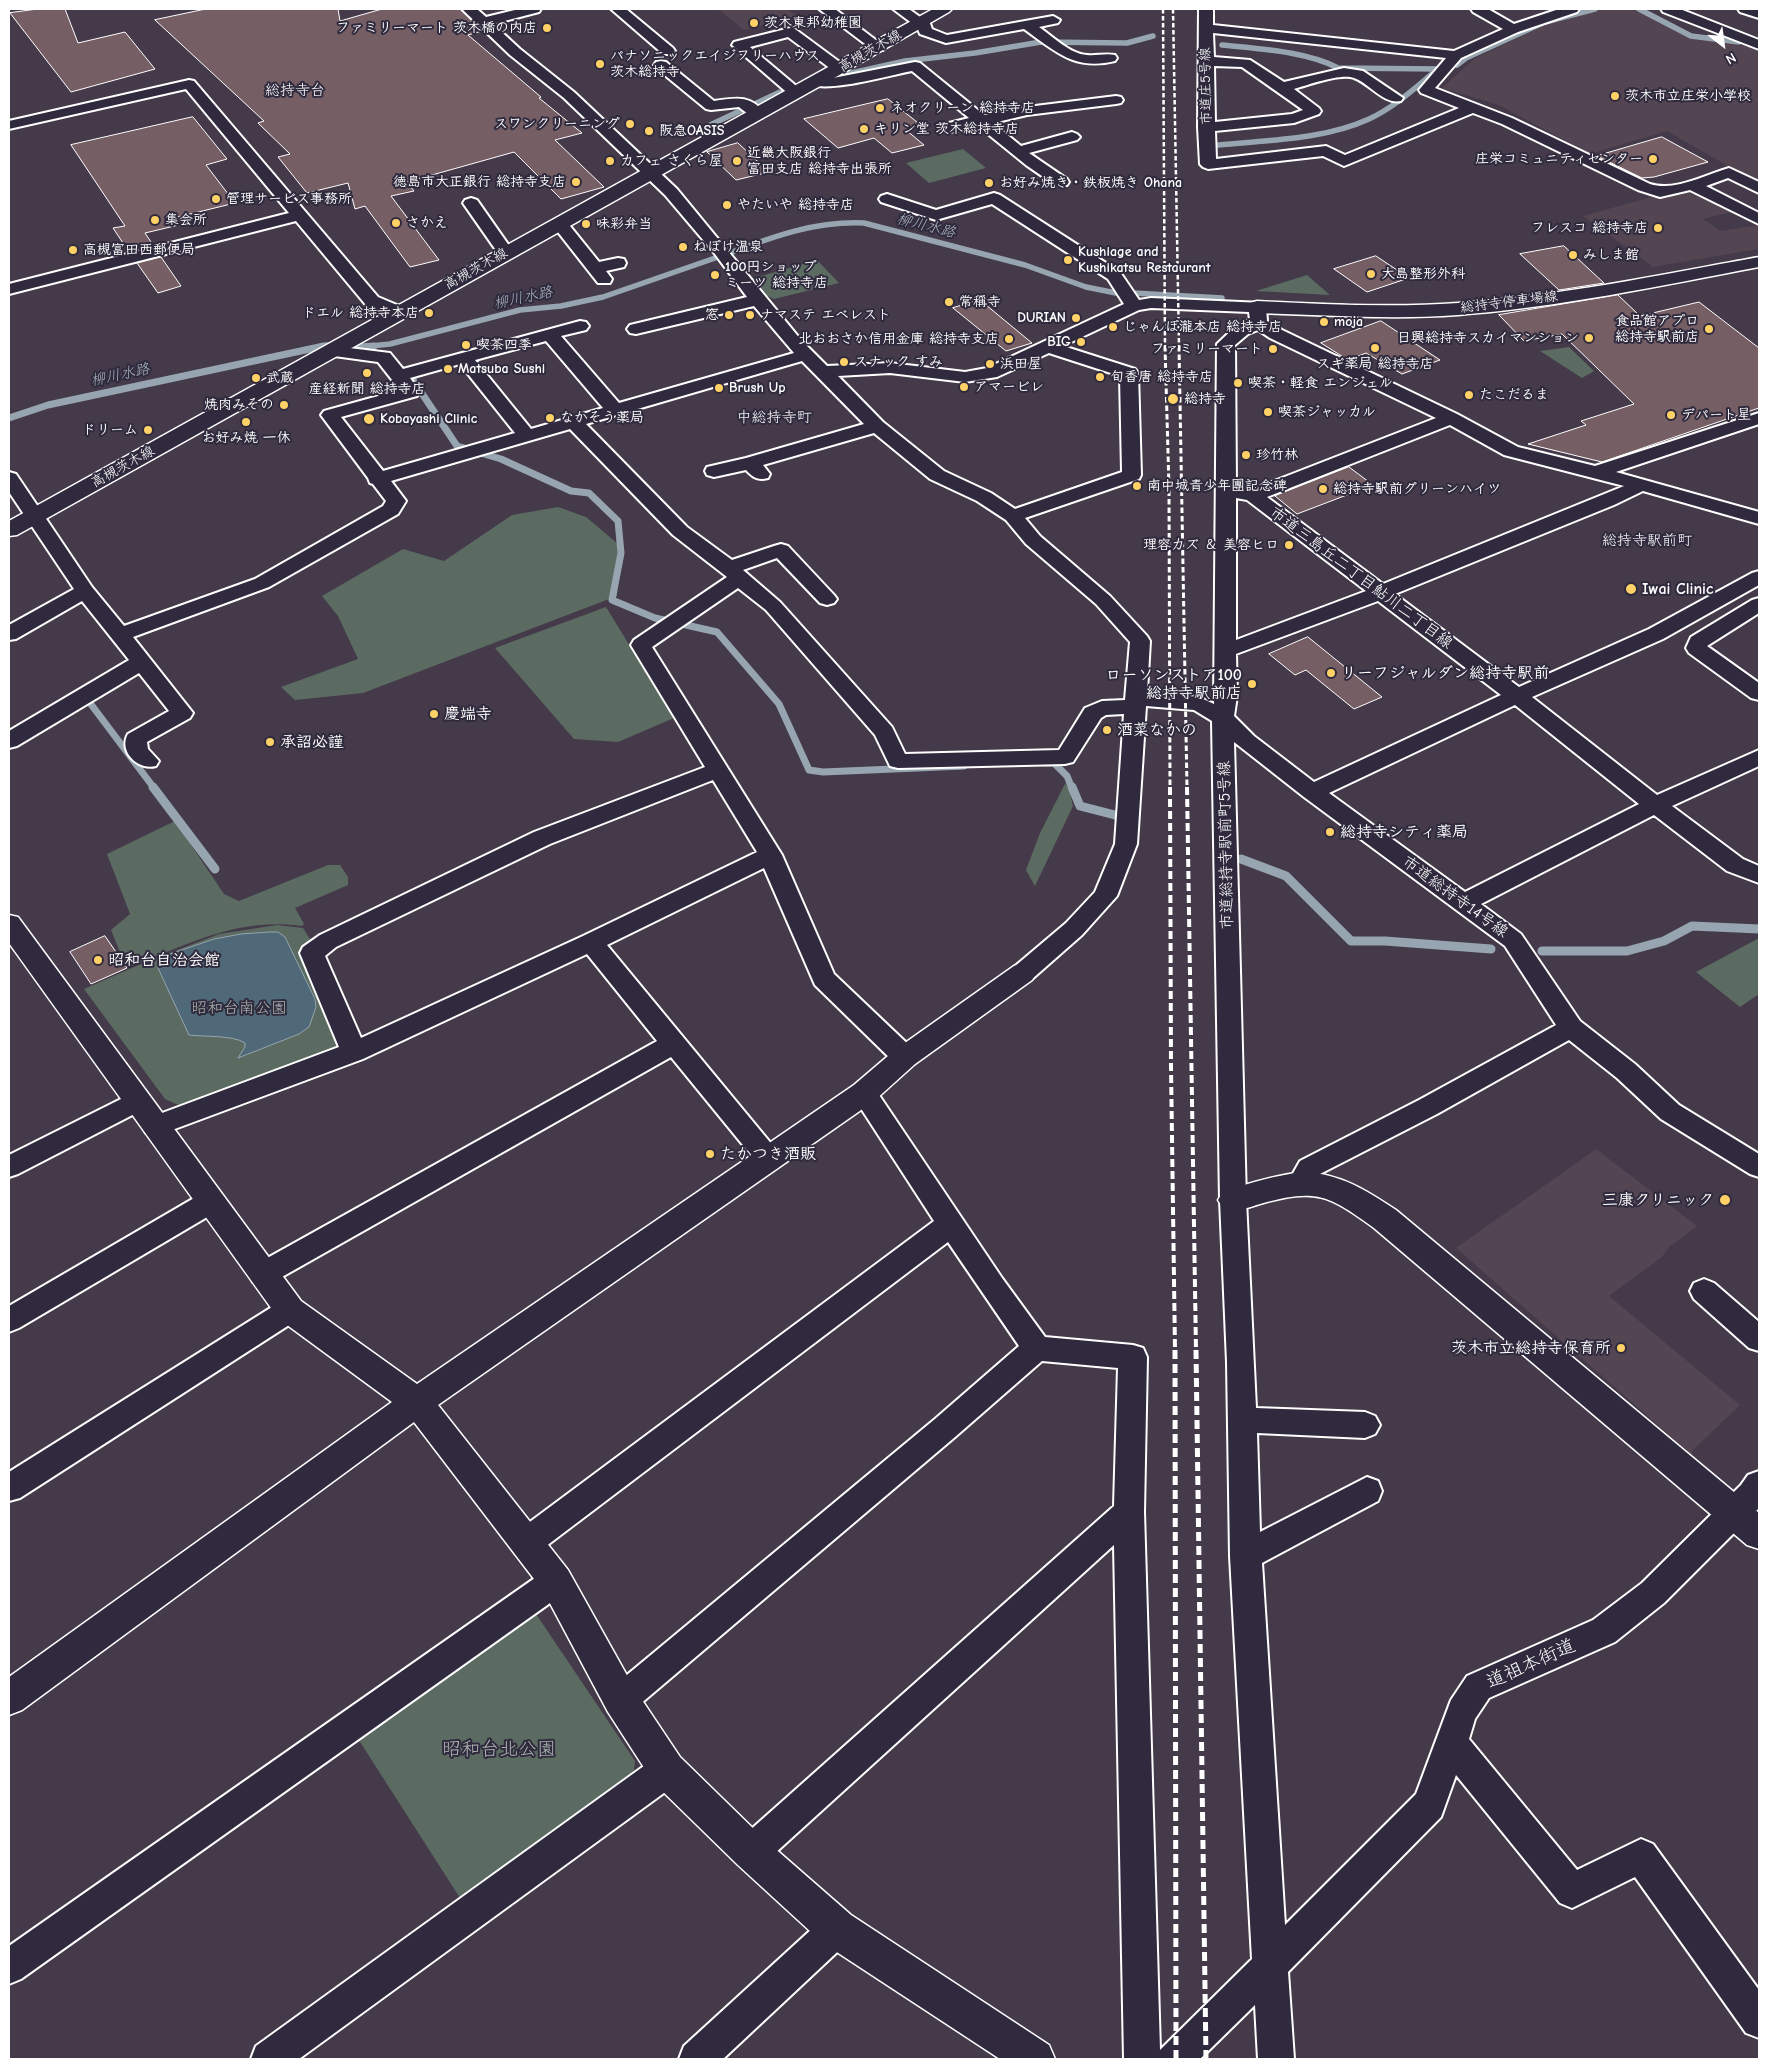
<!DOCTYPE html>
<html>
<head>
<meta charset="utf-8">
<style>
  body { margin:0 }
  #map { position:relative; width:1768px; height:2068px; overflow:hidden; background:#443a49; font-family:"Comic Neue",sans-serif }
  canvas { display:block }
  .frame { position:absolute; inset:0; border:10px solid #fff; pointer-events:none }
  .north { position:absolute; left:1698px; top:20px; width:50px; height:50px; -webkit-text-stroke:4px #2f2a3d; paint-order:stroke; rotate:150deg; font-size:14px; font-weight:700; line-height:20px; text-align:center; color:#fff }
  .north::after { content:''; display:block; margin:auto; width:18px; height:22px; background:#fff; clip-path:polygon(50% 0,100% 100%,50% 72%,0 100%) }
</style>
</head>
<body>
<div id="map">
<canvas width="1768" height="2068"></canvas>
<div class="frame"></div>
<div class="north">N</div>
</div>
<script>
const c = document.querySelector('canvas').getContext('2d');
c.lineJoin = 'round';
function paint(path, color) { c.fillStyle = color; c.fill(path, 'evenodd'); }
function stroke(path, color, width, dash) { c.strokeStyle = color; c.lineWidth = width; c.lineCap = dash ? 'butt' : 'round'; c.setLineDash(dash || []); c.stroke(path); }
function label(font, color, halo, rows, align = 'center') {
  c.font = font + ' "Comic Neue","Klee One",sans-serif'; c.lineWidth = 4; c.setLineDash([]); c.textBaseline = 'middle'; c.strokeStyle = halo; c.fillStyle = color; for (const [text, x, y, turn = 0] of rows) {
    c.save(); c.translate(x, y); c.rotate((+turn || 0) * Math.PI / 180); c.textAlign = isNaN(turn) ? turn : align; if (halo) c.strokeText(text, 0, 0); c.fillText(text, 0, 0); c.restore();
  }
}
const built = new Path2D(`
  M718,9H787L799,17L744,30Z
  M1635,9L1688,37L1759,48V184L1667,131L1590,154L1499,105L1442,88L1474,59L1551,22L1599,10Z
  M1690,190L1732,212L1703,219L1721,231L1759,225V249L1653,267L1583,216L1662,194Z
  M1596,1149L1697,1226L1669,1247L1662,1257L1609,1296L1740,1405L1692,1451V1455L1456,1248Z`);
const green = new Path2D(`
  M963,149L986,168L929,183L906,163Z
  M817,260L839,283L774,299L763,294L751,279Z
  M1307,275L1330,295L1256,291Z
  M1569,347L1594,371L1582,378L1540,351Z
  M558,507L586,517L618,544L617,596L363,693L295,700L281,687L358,659L338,616L322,596L403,549L444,561L512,515Z
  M606,607L674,718L618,742L574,739L495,648Z
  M1067,780L1073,806L1035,886L1026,870L1040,833Z
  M175,821L224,894L239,901L328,865H340L348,877V885L295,908L304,924L302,926C239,917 188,944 132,966L122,957L111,930L130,914L107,854Z
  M277,925L303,928L314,945L340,1052L185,1108L165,1099L84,989L141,964L219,934Z
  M1759,938V994L1740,1007L1696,972Z
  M522,1611L536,1614L635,1761L633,1778L460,1898L353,1731Z`);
const water = new Path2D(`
  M270,932H278L285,937L315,999L316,1007L309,1027L299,1034L238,1058L245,1047V1043C233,1035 205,1037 189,1035L158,968L160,961L170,954L214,939L241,934Z`);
const streamFar2 = new Path2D(`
  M1639,9L1691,36L1739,42
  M1222,45C1258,49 1306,51 1338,68L1439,69
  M1457,65L1466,58L1545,22L1595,9
  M838,76L905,61L975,53L1041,42L1127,43L1153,36
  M708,126L780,92
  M1218,145C1268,140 1323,140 1369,119C1395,107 1416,87 1438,69
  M730,253C774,236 816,221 864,223L1025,265L1086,287L1116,293
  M1133,293L1222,298
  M318,347L327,345
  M361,347L390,344L520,310L561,306L603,297L718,257`);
const streamFar1 = new Path2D(`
  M360,347L374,346
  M411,377L457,446L501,459L571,491L589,493L618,521L621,553L612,600L655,618L717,632L779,704L809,770L823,772L964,766
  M9,418L48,405L324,346
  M87,699L154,788
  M1045,763H1054L1067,776L1072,788`);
const stream = new Path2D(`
  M153,787L215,869
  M1072,787L1080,806L1115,815
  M1241,859L1286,876L1351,941H1385L1491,949
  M1542,951H1627L1664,941L1692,926L1759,929`);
const building = new Path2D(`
  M38,9H65L78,43L125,32L155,69L71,92L10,13Z
  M206,9H338L340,21L382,9H460L482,31L468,35L541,97L539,98L582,133L555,140L604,187L561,199L514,152L407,182L414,191L391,196L439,260L410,267L365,206L355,209L348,183L307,193L278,157L290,154L258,123L264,121L155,20Z
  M888,99L922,126L906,130L924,145L892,153L874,138L838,148L804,119Z
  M193,117L227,159L206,165L235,203L178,217L183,224L145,233L153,245L129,252L113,228L125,226L71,145Z
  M1662,137L1708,162L1654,177L1642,178L1597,156Z
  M738,143L769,172L736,180L707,152Z
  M1564,246L1604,283L1559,290L1520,254Z
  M1376,256L1409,278L1367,292L1334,269Z
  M161,257L181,286L158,293L137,263Z
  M1618,295L1640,316L1699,302L1759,348V408L1602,462L1528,444L1586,425L1581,421L1634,404L1562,334L1524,341L1499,315Z
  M980,300L1032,343L1006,351L953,308Z
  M1381,321L1440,360L1402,374L1366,353L1348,360L1321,343Z
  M1349,467L1373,485L1297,514L1275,496Z
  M1308,637L1382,697L1354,709L1306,670L1295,675L1269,654Z
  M105,936L127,968L91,984L70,952Z`);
const street = new Path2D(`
  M462,9H477L486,17L519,9H541L539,12L493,24L520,49L574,92L677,189L801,340L827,366L890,363L965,372L987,368L1124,304L1108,279L992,204L936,220L881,202L879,199L881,196L887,194L936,210L994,193L1000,195L1120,272L1139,300L1151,298L1263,303L1266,307L1267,321L1282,330L1457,414L1518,447L1595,466L1759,413V424L1616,472L1759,512V524L1643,491L1614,505L1395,594L1519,687L1649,629L1752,573L1759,571V585L1663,639L1532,697L1657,795L1759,750V766L1672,806L1743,859L1759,866V883L1727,871L1654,815L1481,904L1521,934L1580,1021L1635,1064L1679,1105L1759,1154V1177L1750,1174L1661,1119L1617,1078L1569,1040L1437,1114L1318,1175L1309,1192L1300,1195L1291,1192L1287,1184L1300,1161L1419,1100L1556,1025L1505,946L1304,797L1234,742L1246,1200L1256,1408L1365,1412L1375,1416L1380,1425L1375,1434L1365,1438L1257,1433L1260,1532L1367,1477L1378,1481L1382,1491L1378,1501L1262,1563L1285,1925L1416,1794L1451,1700L1467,1676L1593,1620L1642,1583L1741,1485L1748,1475L1759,1471V1508L1664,1603L1615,1642L1489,1698L1475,1719L1469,1739L1577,1870L1641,1839L1653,1844L1759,1990V2038L1746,2033L1635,1877L1572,1908L1560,1903L1456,1775L1441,1817L1288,1972L1294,2059H1258L1255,2005L1200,2059H1124L1114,1545L763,1864L751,1869L739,1864L734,1852L739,1840L1114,1506L1118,1368L1042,1361L955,1437L632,1711L621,1716L610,1711L605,1700L610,1689L935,1419L1019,1346L948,1242L537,1553L526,1557L515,1553L511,1543L515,1533L934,1221L851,1093L855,1086L864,1083L873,1086L1002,1278L1045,1337L1133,1345L1143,1348L1147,1357L1144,1512L1160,2050L1252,1959L1230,1556L1227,1362L1220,1200L1212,721L1194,710L1146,706L1137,844L1117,896L1082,935L1032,979L1023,982L1014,979L1011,973L1014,967L1066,923L1095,892L1115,844L1124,714L1106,715L1101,718L1073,762L1065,764L898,768L890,766L875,735L766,610L738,588L652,647L782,855L834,974L914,1050L918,1057L914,1064L905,1067L896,1064L815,985L764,868L607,945L778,1152L782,1159L778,1166L769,1169L760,1166L671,1057L273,1282L263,1286L253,1282L249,1274L253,1266L657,1041L587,954L363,1059L164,1133L155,1136L146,1133L142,1126L146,1119L339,1047L300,953L303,947L320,935L534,832L705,767L631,645L634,640L727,577L673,535L570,429L391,481L406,501L398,514L269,587L133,637L193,713L190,718L147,742L148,749L159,761L156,766C138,771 118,751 128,734L169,711L139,673L17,746L9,748V731L129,660L82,601L16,639L9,640V625L74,589L9,492V472L16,474L92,587L124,626L255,579L383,506L386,501L373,484L370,483L368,478L321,415L324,411L400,390L378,362L327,355L324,351L327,347L333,346L390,353L403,369L580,321L586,322L589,326L586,330L561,336L619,403L794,353L754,306L636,334L630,333L627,329L630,325L747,297L715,254L665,195L564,98L510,55ZM1151,308L1249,312L1250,320L1236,326L1217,344L1214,704L1199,697L1147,692L1150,641L1147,636L1110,596L1040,536L1025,518L1139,479L1141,475L1138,373L1135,369L1063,346L1139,310ZM1258,330L1270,338L1436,418L1251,490L1236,486L1235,345L1248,334ZM546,341L603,408L531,429L475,360ZM1049,353L1120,376L1122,472L1015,509L991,493L944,471L883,422L838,376L890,373L965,382L997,377ZM802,361L864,424L746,458L707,467L705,471L707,475L714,477L746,470C753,477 757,481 768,478L770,474L763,465L874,433L930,479L977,501L1006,520L1026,544L1096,604L1130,642L1125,700L1102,701L1085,708L1059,750L905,754L892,727L780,602L743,570L777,558L820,603L827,605L834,603L837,599L834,595L788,546L781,544L774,546L732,560L687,527L586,424ZM460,364L515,433L383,471L341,417L417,396L420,392L410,378ZM1450,425L1504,455L1624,486L1383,584L1267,497ZM1236,498L1247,500L1366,591L1236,640ZM1378,601L1501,695L1314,782L1254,736L1234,716L1237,696L1236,654ZM1515,705L1639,804L1465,892L1329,793ZM713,780L757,852L583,936L361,1038L325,956L336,947L550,844Z
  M611,9H626L673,48L675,51L673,54H663Z
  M819,9H835L885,47L883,50H873Z
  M893,9H909L920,17L928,18L932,29L947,35L1053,16L1060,20L1058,23L1039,27C1052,36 1070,54 1087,55C1096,56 1106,53 1115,55L1117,58L1115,61C1074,71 1055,51 1024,29L946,43L920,34L917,27Z
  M1199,9H1213V25L1454,51L1503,29L1473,12L1471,9H1488L1514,24L1559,9H1579L1577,12L1518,32L1461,58L1435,88L1512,118L1650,184C1675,192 1704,175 1729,168L1759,182V193L1728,178L1706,186L1759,213V224L1690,190L1660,197L1638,190L1502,124L1473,113L1344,166L1323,156L1208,169L1203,167L1200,164L1198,127ZM1213,33L1446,58L1419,90L1421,93L1459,108L1345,155L1326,146L1216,159L1215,131L1294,123L1319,114L1321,111L1319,108L1294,89C1308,85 1341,73 1354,78C1369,83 1384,105 1401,101L1403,98L1363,71L1344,68L1284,82L1250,60L1214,57ZM1214,66L1242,67L1303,110L1292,114L1215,122Z
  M1661,9H1680L1759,40V49L1663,12Z
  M1738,9H1759V18L1740,12Z
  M790,28L795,29L845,66L847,69L845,72H835L788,37L750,47L801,90L803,93L801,96H791L732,45L734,42Z
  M661,61L666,62L714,101C735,98 751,94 765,114L763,117C753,120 747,113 739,107L711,110L706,109L656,68L654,65L656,62Z
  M915,62L920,63L984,115L1027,107L1116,96L1121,97L1123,100L1121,103L1116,104L1027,115L993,123L1021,146L1072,132L1077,134L1080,137L1077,140L1029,153L1067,179L1069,182L1067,185H1055L1026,165L978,126L950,132L945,130L942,127L945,124L969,118L912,71C886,76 836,91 811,85L809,82L811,79L833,78Z
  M189,80L194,81L378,297L404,308L407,312L404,316L398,317L392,316L366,305L296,221L9,294V284L289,213L186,89L9,129V121Z
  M471,198L477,200L512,250L514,253L512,256H500L463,203L465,200Z
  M560,219L566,221L599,262L618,258L624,259L626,263L624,267L606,271L612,279L610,283H598L554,227L552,224L554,221Z
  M1759,598V613L1707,646L1759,683V700L1751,698L1689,653L1686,648L1691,637L1752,600Z
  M137,1091L146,1094L150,1101L146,1108L18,1174L9,1177V1155Z
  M210,1191L219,1194L223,1202L219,1210L19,1328L9,1332V1306L201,1194Z
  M1704,1279L1714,1283L1759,1322V1351L1749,1348L1694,1299L1690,1291L1694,1283Z
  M290,1298L300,1302L304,1310L300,1318L20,1498L9,1501V1472L280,1302Z
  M556,1567L567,1571L571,1581L567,1591L21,1979L9,1984V1946L545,1571Z
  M667,1754L679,1758L684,1770L679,1782L299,2059H251L256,2046L655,1758Z
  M837,1912L849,1917L854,1929L849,1941L723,2059H679L684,2046L825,1917Z`);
const secondary = new Path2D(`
  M933,9H952L949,12L822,85L17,535L9,536V521Z
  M1759,257V267C1659,286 1560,307 1458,315C1391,320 1324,315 1257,313L1250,311L1248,307L1250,303L1257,301C1324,304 1391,308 1458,303C1560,296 1659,275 1759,257Z
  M9,915L18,917L301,1301L417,1384L854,1085L895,1050L1014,966L1023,963L1032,966L1036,973L1032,980L915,1064L874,1101L438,1405L568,1570L634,1688L680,1757L764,1839L851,1915L1049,2045L1055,2059H1000L823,1943L738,1865L654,1783L608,1712L544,1592L414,1422L22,1710L9,1715V1677L392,1402L279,1319L9,943Z
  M1304,1172C1341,1174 1366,1190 1396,1210L1759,1513V1549L1747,1545L1374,1228C1328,1195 1317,1188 1260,1204C1246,1208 1237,1213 1223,1208L1218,1200L1223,1192C1249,1183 1276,1175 1304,1172Z`);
const railFar3 = new Path2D(`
  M1163,9L1165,347
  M1173,9L1179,347`);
const railFar2 = new Path2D(`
  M1165,346L1169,488L1170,788
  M1179,346L1187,788`);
const railFar1 = new Path2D(`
  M1170,787L1171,1067L1175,1351
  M1187,787L1196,1351`);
const rail = new Path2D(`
  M1175,1350L1176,2059
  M1196,1350L1206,2059`);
const markers = [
  [754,23,5,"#ffd166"],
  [547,28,5,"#ffd166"],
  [600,64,5,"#ffd166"],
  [1615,96,5,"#ffd166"],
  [880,108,5,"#ffd166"],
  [630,124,5,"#ffd166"],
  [864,129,5,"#ffd166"],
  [649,131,5,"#ffd166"],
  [1653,159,5,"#ffd166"],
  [610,161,5,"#ffd166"],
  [737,161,5,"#ffd166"],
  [576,182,5,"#ffd166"],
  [989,183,5,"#ffd166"],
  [216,199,5,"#ffd166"],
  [727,205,5,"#ffd166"],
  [155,220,5,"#ffd166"],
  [396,223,5,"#ffd166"],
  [586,224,5,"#ffd166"],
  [1658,228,5,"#ffd166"],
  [683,247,5,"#ffd166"],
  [73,250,5,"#ffd166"],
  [1573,255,5,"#ffd166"],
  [1068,260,5,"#ffd166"],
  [1371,274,5,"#ffd166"],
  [715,275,5,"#ffd166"],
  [949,302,5,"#ffd166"],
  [429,313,5,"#ffd166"],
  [729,315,5,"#ffd166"],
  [750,315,5,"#ffd166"],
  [1076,318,5,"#ffd166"],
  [1324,322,5,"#ffd166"],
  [1113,327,5,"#ffd166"],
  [1709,329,5,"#ffd166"],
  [1589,338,5,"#ffd166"],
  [1009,339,5,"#ffd166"],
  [1081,342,5,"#ffd166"],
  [466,345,5,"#ffd166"],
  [1375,348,5,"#ffd166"],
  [1273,349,5,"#ffd166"],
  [844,362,5,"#ffd166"],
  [990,364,5,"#ffd166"],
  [448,369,5,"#ffd166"],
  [367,373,5,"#ffd166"],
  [1100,377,5,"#ffd166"],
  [256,378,5,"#ffd166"],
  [1238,383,5,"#ffd166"],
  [964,387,5,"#ffd166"],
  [719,388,5,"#ffd166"],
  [1469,395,5,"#ffd166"],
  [1173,399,6,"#ffd166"],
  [284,405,5,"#ffd166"],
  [1268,412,5,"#ffd166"],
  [1671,415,5,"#ffd166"],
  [550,418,5,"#ffd166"],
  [369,419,6,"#ffd166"],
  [246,422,5,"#ffd166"],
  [148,430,5,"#ffd166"],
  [1246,455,5,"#ffd166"],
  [1137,486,5,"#ffd166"],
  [1323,489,5,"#ffd166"],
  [1289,545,5,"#ffd166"],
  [1631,589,6,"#ffd166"],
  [1331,673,5,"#ffd166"],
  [1252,684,5,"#ffd166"],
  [434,714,5,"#ffd166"],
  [1107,730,5,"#ffd166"],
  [270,742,5,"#ffd166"],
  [1330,832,5,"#ffd166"],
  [98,960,5,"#ffd166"],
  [710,1154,5,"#ffd166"],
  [1725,1200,6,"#ffd166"],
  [1621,1348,5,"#ffd166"]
];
const farPoinames = [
  ["茨木東邦幼稚園",764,23],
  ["ファミリーマート 茨木橋の内店",537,28,"right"],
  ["パナソニックエイジフリーハウス",610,56],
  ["茨木総持寺",610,72],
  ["茨木市立庄栄小学校",1625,96],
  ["ネオクリーン 総持寺店",890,108],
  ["スワンクリーニング",620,124,"right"],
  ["キリン堂 茨木総持寺店",874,129],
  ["阪急OASIS",659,131],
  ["近畿大阪銀行",747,153],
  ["富田支店 総持寺出張所",747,169],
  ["庄栄コミュニティセンター",1643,159,"right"],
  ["カフェ さくら屋",620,161],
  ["徳島市大正銀行 総持寺支店",566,182,"right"],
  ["お好み焼き・鉄板焼き Ohana",999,183],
  ["管理サービス事務所",226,199],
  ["やたいや 総持寺店",737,205],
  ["集会所",165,220],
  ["さかえ",406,223],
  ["味彩弁当",596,224],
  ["フレスコ 総持寺店",1648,228,"right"],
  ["ねぼけ温泉",693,247],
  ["高槻富田西郵便局",83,250],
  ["Kushiage and",1078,252],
  ["Kushikatsu Restaurant",1078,268],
  ["みしま館",1583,255],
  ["100円ショップ",725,267],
  ["ミーツ 総持寺店",725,283],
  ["大島整形外科",1381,274],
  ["常稱寺",959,302],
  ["ドエル 総持寺本店",419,313,"right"],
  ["窓",719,315,"right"],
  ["ナマステ エベレスト",760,315],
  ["DURIAN",1066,318,"right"],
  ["食品館アプロ",1699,321,"right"],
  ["総持寺駅前店",1699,337,"right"],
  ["moja",1334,322],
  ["じゃんぼ瀧本店 総持寺店",1123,327],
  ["日興総持寺スカイマンション",1579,338,"right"],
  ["北おおさか信用金庫 総持寺支店",999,339,"right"],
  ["BIG",1071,342,"right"],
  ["喫茶四季",476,345],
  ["ファミリーマート",1263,349,"right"],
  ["スナック すみ",854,362],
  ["浜田屋",1000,364],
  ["スギ薬局 総持寺店",1375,364,"center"],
  ["Matsuba Sushi",458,369],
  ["旬香唐 総持寺店",1110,377],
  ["武蔵",266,378],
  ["喫茶・軽食 エンジェル",1248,383],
  ["アマービレ",974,387],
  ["Brush Up",729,388],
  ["産経新聞 総持寺店",367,389,"center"],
  ["たこだるま",1479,395],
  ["総持寺",1184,399],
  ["焼肉みその",274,405,"right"],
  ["喫茶ジャッカル",1278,412],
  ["デパート星",1681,415],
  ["なかそう薬局",560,418],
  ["Kobayashi Clinic",380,419],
  ["ドリーム",138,430,"right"],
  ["お好み焼 一休",246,438,"center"],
  ["珍竹林",1256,455],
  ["南中城青少年團記念碑",1147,486],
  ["総持寺駅前グリーンハイツ",1333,489],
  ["理容カズ ＆ 美容ヒロ",1279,545,"right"]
];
const farStreetnames = [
  ["高槻茨木線",870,51,-30],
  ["市道庄5号線",1206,86,-91],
  ["高槻茨木線",476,269,-29],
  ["総持寺停車場線",1509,302,-7],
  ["高槻茨木線",123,467,-29]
];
const farNeighbourhoodnames = [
  ["総持寺台",295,91],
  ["中総持寺町",774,418],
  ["総持寺駅前町",1647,541]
];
const farWaternames = [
  ["柳川水路",926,226,14],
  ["柳川水路",523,298,-12],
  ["柳川水路",120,375,-12]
];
const streetNames = [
  ["市道三島丘二丁目鮎川二丁目線",1361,578,37],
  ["市道総持寺駅前町5号線",1226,845,-91],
  ["市道総持寺14号線",1455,897,36]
];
const poiNames = [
  ["Iwai Clinic",1642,589],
  ["リーフジャルダン総持寺駅前",1341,673],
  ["ローソンストア100",1242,675,"right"],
  ["総持寺駅前店",1242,693,"right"],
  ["慶端寺",444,714],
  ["酒菜なかの",1117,730],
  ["承詔必謹",280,742],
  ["総持寺シティ薬局",1340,832],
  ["昭和台自治会館",108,960],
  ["たかつき酒販",720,1154],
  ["三康クリニック",1714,1200,"right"],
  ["茨木市立総持寺保育所",1611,1348,"right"]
];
const parkNames = [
  ["昭和台南公園",239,1008]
];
const nearStreetnames = [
  ["道祖本街道",1531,1664,-24]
];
const nearParknames = [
  ["昭和台北公園",499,1750]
];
paint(built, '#534551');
paint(green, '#5b6b62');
paint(water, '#506979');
stroke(water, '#96a5af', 1);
stroke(streamFar2, '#96a5af', 5.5);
stroke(streamFar1, '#96a5af', 7);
stroke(stream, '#96a5af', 9);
paint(building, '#765e65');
stroke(building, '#fff', 1);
stroke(street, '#fff', 4);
stroke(secondary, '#fff', 3);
paint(street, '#2f2a3d');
paint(secondary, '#2f2a3d');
stroke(railFar3, '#fff', 2.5, [4.5, 2.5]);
stroke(railFar2, '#fff', 3, [5.5, 3]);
stroke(railFar1, '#fff', 4, [8, 4]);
stroke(rail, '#fff', 5, [9, 5]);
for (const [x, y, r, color] of markers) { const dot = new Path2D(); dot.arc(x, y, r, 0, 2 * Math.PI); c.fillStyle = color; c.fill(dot); stroke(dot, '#2f2a3d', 2); }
label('bold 14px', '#fff', '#2f2a3d', farPoinames, 'left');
label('14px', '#fff', '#2f2a3d', farStreetnames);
label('15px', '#fff', '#2f2a3d', farNeighbourhoodnames);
label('italic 15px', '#a8b4bc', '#2f2a3d', farWaternames);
label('16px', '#fff', '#2f2a3d', streetNames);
label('bold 16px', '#fff', '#2f2a3d', poiNames, 'left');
label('16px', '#adb5b0', '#2f2a3d', parkNames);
label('19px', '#fff', '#2f2a3d', nearStreetnames);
label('19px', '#adb5b0', '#2f2a3d', nearParknames);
</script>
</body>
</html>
